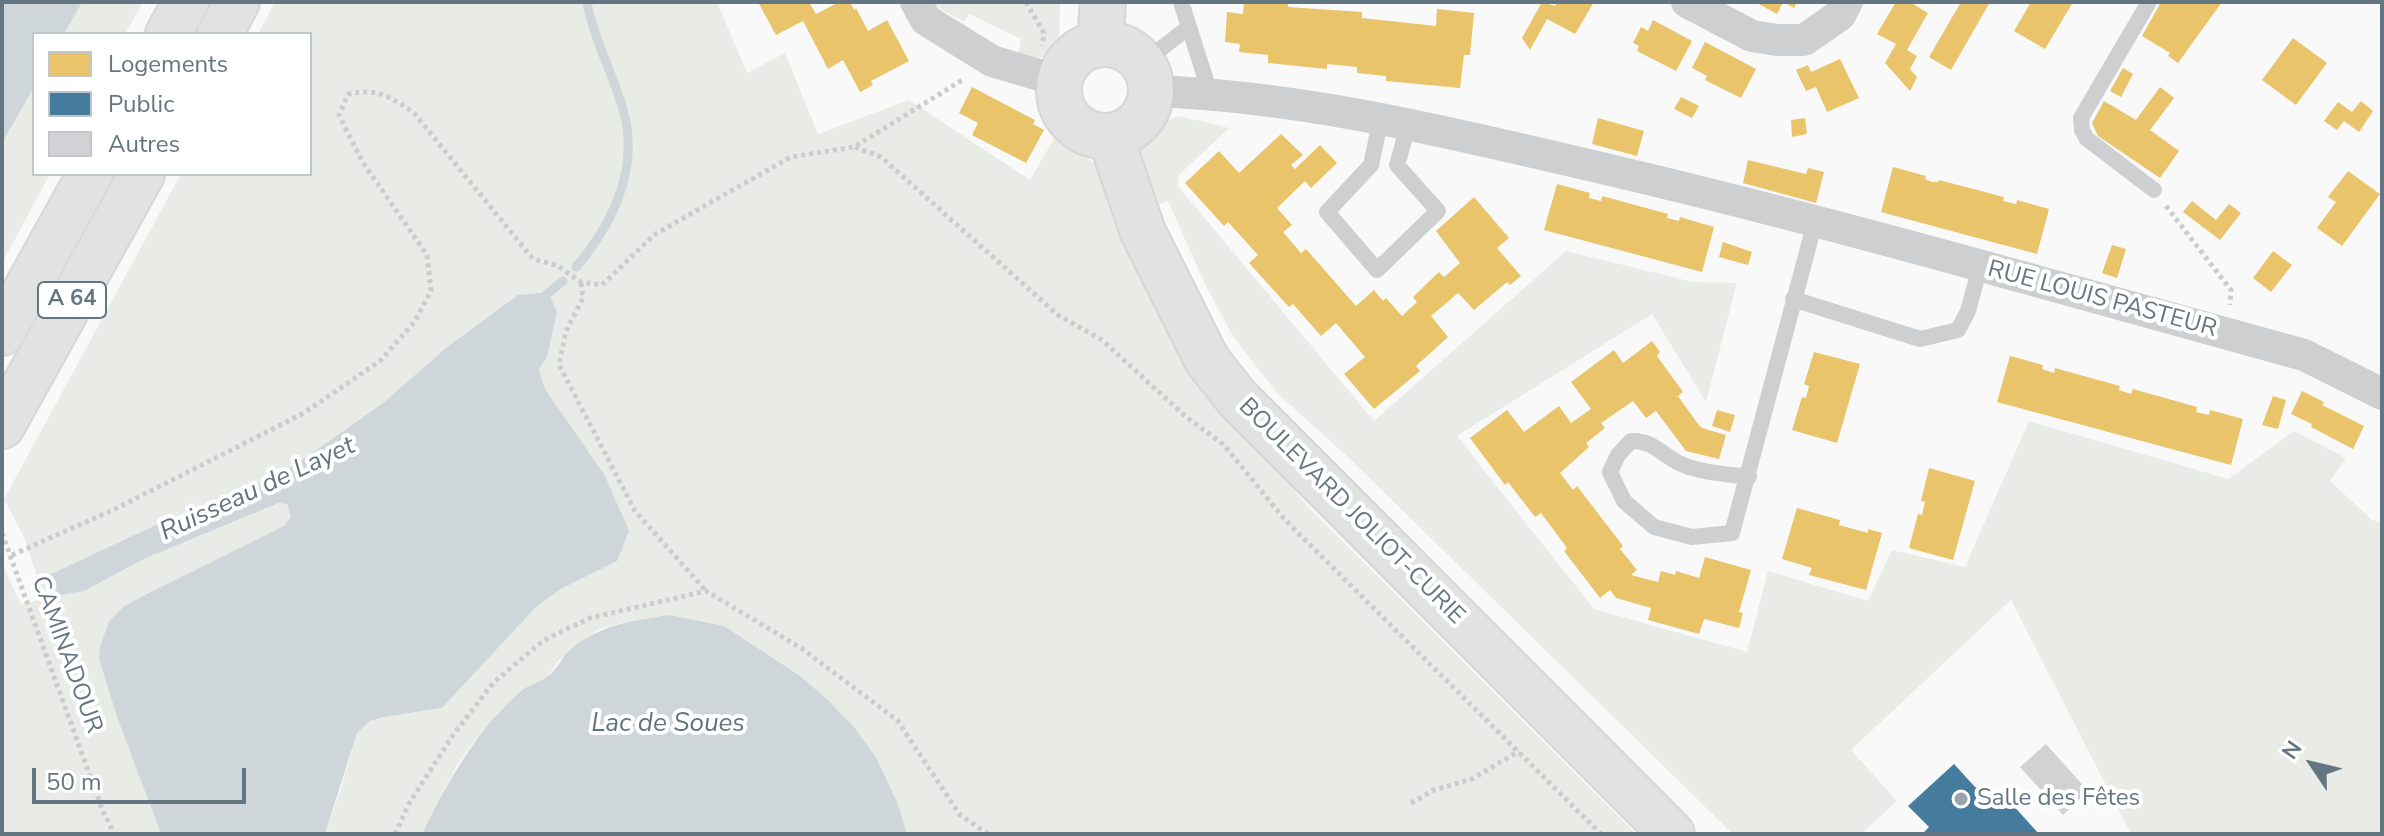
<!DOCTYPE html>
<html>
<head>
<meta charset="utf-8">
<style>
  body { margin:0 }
  #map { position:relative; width:2384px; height:836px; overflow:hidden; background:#f9f9f9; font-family:"Nunito Sans",sans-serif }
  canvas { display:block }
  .frame { position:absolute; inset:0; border:4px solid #657683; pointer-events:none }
  .legend { position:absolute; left:32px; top:32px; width:280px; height:144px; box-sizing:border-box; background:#fff; border:2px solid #c1c8cd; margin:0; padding:10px 14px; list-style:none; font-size:24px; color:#657683 }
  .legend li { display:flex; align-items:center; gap:16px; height:40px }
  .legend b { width:40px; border:2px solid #c1c8cd }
  .north { position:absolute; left:2272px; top:724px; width:80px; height:80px; -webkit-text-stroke:6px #fff; paint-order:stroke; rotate:305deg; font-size:22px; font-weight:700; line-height:32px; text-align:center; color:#657683 }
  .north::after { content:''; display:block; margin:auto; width:28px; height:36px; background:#657683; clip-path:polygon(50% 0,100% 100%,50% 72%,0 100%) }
  .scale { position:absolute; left:32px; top:768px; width:214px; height:36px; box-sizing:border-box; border:4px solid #657683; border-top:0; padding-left:10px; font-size:24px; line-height:28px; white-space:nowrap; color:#657683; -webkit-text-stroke:6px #fff; paint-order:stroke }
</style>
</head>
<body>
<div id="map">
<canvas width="2384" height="836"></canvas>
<div class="frame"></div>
<ul class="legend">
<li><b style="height:22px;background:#e9c46a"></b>Logements</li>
<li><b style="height:22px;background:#457b9d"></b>Public</li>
<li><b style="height:22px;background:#d0d2d3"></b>Autres</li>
</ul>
<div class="north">N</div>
<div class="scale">50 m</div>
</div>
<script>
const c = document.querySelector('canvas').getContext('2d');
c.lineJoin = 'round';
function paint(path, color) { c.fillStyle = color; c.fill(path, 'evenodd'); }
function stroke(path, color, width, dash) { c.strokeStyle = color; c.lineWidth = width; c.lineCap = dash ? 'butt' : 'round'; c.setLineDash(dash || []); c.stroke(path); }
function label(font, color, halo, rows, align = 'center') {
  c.font = font + ' "Nunito Sans",sans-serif'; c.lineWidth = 8; c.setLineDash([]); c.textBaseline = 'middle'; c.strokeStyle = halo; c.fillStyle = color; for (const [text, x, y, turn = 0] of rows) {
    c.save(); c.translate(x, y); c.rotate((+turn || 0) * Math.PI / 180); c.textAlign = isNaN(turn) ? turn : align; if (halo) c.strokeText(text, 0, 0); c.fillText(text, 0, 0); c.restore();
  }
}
const green = new Path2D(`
  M2,2H143L125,34H34V174H50L2,263Z
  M275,2H717L747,73L785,53L818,134L909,100L1030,180L1055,137L1094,163L1172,332L1226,407L1308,507L1636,834H907L898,804L876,757L854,727L827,699L800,676L669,615L624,622L597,630L560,659L546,678L522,690L472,744L457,765L422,834H325L340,792L357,733L370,721L384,717L442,708L538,605L561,589L616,561L604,474L545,389L539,368L547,357L548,292L518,295L447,347L383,403L295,465L240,493L154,526L84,591L146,558L280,503L287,504L291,517L285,526L147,594L124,606L109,621L100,646L118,720L161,834H2V563L21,605L44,598L25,539L4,499L181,174H310V34H258Z
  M934,2H1060L1059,48L1041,58L1018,57L1021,39L969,14L964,22L939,8Z
  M1179,116L1229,128L1179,175L1178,186L1374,421L1566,251L1693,282L1737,283L1706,402L1652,314L1457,436L1594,609L1747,652L1768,571L1868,601L1892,550L1965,567L2029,421L2228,479L2294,431L2346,458L2330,481L2372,520L2382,523V834H2131L2011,600L1851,750L1897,801L1861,834H1733L1348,457L1277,393L1233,336L1206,286L1168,201L1159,204L1137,159L1151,128Z`);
const water = new Path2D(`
  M2,2H82L64,34H34V87L2,143Z
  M548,292L557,312L547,357L539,369L545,389L604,474L629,531L617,561L561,589L538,605L442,708L384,717L370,721L357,733L325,834H161L118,720L99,658L100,646L109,621L124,606L147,594L284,526L291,517L287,504L279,503L146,558L84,591L60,595L52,585L49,575L154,526L240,493L295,465L383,403L447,347L518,295Z
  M669,615L724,626L800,676L827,699L854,727L876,757L898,804L907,834H422C448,781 475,732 520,692C528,685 538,683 547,677C557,670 561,657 571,649C602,624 630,621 669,615Z`);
const homes = new Path2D(`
  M758,2H809L816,14L839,2H850L854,10L856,8L868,31L887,20L909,61L871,81L873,85L860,92L843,60L828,69L803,21L776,35Z
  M1244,2H1288V7L1362,12V18L1436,26L1437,9L1474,13L1470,55H1464L1460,88L1386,81V76L1357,73V67L1327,64V69L1268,63V55L1239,52L1240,44L1225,42L1227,12L1243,14Z
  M1542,2L1555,6L1557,2H1594L1575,34L1547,19L1530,50L1522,38Z
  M1755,2H1797L1794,8L1783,2L1777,14Z
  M1896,2H1910L1928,13L1907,50L1917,56L1910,69L1917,77L1910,91L1885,63L1896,44L1877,34Z
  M1961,2H1990L1951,70L1929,57Z
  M2031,2H2073L2045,49L2014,31Z
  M2161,2H2222L2178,63L2168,56L2170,53L2142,36Z
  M1653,20L1692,41L1676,71L1637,51L1639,46L1633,43L1641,27L1648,31Z
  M2293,38L2327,63L2296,105L2262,80Z
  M1705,42L1756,69L1741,98L1705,80L1707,76L1692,68Z
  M1840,59L1859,98L1827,112L1816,87L1806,91L1796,70L1808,65L1811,72Z
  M2123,68L2133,74L2121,97L2110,91Z
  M972,87L1035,120L1033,124L1044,130L1026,163L972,135L978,123L959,113Z
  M2160,87L2174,98L2150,130L2179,151L2160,178L2098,136L2092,123L2104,101L2136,120Z
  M1681,97L1699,106L1692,118L1674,109Z
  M2361,101L2373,111L2359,132L2344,121L2337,130L2324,121L2338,102L2352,112Z
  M1598,118L1644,131L1637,156L1592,144Z
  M1805,118L1807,134L1792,137L1791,120Z
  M1281,134L1303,155L1291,165L1295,169L1320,145L1337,163L1311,188L1305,181L1277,208L1292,225L1283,232L1301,253L1306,249L1356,306L1374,290L1383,301L1386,298L1402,316L1417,302L1413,297L1439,272L1444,277L1460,263L1436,231L1474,197L1509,238L1497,248L1521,276L1510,285L1507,282L1474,310L1458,293L1431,316L1448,337L1416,366L1420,371L1374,409L1344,374L1365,357L1336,323L1321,336L1293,304L1289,307L1249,263L1258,255L1228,222L1224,226L1185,183L1219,151L1239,173Z
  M1748,160L1806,174L1808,168L1824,172L1816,203L1743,183Z
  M1893,167L1926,176L1925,179L1932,182H1938L1939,180L2004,197L2003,201L2016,204L2017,200L2049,209L2037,254L1881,212Z
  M2348,171L2380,194L2342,246L2317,228L2336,202L2328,197Z
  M1557,184L1590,193L1589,198L1601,201L1602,196L1668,214L1667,218L1679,221L1680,217L1714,227L1702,272L1544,230Z
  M2192,201L2216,220L2229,204L2241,213L2220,240L2183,212Z
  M1723,242L1752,252L1748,265L1719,257Z
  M2112,245L2126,249L2117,278L2102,273Z
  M2273,251L2292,265L2271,292L2253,278Z
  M1652,341L1660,352L1657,356L1683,392L1678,396L1698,424L1702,428L1726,435L1719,459L1686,451L1656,411L1646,418L1633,401L1601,423L1605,428L1586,443L1589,447L1560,473L1573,490L1577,486L1623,546L1620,549L1637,570L1631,575L1658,582L1661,571L1675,575L1676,571L1699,578L1705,557L1751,570L1739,612L1743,613L1739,628L1704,619L1699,634L1648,620L1651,608L1616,598L1610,590L1600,598L1564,551L1567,548L1541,513L1535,517L1508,482L1505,485L1470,438L1507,410L1524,432L1559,406L1571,423L1591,409L1571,382L1614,350L1623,363Z
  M1814,352L1860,364L1837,443L1792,430L1802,397L1806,398L1809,386L1804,384Z
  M2010,356L2043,365L2042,369L2054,373L2055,368L2120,386L2119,390L2131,394L2133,389L2197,407L2196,412L2209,415L2210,410L2243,419L2231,465L1997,402Z
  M2302,391L2324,402L2322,405L2364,426L2353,449L2311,427L2312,424L2291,414Z
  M2273,396L2286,400L2278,429L2262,425Z
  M1717,410L1735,415L1730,432L1712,426Z
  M1929,468L1975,481L1953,560L1909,548L1918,514L1922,515L1925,502L1921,501Z
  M1797,508L1840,520L1839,525L1868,533V529L1882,533L1866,590L1809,575L1812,568L1782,559Z`);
const public = new Path2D(`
  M1954,764L1975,787L2001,792L2039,834H1922L1929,827L1908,806Z`);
const stream = new Path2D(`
  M576,267C612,225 639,170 624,113C614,75 594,41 587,2
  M541,299L563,281`);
const building = new Path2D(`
  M2046,744L2088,791L2063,815L2020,767Z`);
const path = new Path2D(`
  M1026,2L1044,33L1042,46
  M855,147L881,157L1058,315L1102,340L1185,416L1224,445L1286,521L1601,834
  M2166,206L2231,290L2230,305
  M581,283L583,298L566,331L559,365L635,511L706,591
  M2,533L102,809L114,834
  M12,555L115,509L304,413L380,361L415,321L431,291L427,255L362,161L339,115L348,94C377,88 390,96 414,113L533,259L556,265L581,282L602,285L654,235L713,201L791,157L854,147L964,79
  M1411,803L1434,790L1472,779L1519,751
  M395,834L410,802L453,735L494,682L544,640L590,618L706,591L801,648L897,720L960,815L988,834`);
const service = new Path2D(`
  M1181,2L1189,27
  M2149,2L2081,118L2082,130L2087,139L2154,190
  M1140,58L1158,51L1189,27L1210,93
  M1381,118L1371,165L1327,212L1377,270L1438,211L1397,165L1409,123
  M1793,299L1920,339L1958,330L1968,311L1980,267
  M1749,477C1727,474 1702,473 1681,464C1662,455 1653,440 1631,441L1618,455L1610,472L1624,501L1654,527L1692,537L1732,533L1815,222`);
const minor = new Path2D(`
  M916,2L926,20L992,61L1059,81
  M1687,2L1752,36L1777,40H1804L1840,15L1847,2
  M1152,91C1297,96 1439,130 1580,163C1823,219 2063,289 2304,355L2382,394`);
const secondary = new Path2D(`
  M1100,43L1103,2
  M1059 90a46 46 0 1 1 92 0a46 46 0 1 1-92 0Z
  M1110,136L1143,232L1207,360L1237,398L1672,834`);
const motorway = new Path2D(`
  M168,34L186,2
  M220,34L237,2
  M2,333L90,174
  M2,426L142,174`);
const markers = [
  [1961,799,8,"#99a4ac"]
];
const shields = [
  [72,300,68]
];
const shieldNames = [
  ["A 64",72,300]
];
const streetNames = [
  ["RUE LOUIS PASTEUR",2102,300,15],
  ["BOULEVARD JOLIOT-CURIE",1351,512,45],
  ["CAMINADOUR",66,655,70]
];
const poiNames = [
  ["Salle des Fêtes",1977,799]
];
const waterNames = [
  ["Ruisseau de Layet",258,490,-25],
  ["Lac de Soues",668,725]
];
paint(green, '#e8ebe6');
paint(water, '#ced6d9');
paint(homes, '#e9c46a');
paint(public, '#457b9d');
stroke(stream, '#ced6d9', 9);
paint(building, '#d0d2d3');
stroke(secondary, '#d5d6d7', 48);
stroke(motorway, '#d5d6d6', 48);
stroke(path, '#cbcccd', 5, [4, 4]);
stroke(service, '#cecfd0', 16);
stroke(minor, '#cecfd0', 32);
stroke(secondary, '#e1e2e2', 44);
stroke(motorway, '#e1e2e2', 44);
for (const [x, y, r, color] of markers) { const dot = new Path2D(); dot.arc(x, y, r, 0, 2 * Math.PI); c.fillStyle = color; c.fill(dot); stroke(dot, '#fff', 3); }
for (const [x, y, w] of shields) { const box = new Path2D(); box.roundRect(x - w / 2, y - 18, w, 36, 6); c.fillStyle = '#fff'; c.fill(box); stroke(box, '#657683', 2); }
label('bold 22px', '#657683', null, shieldNames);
label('24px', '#657683', '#fff', streetNames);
label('24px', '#657683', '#fff', poiNames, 'left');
label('italic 26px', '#60757c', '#fff', waterNames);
</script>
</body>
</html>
